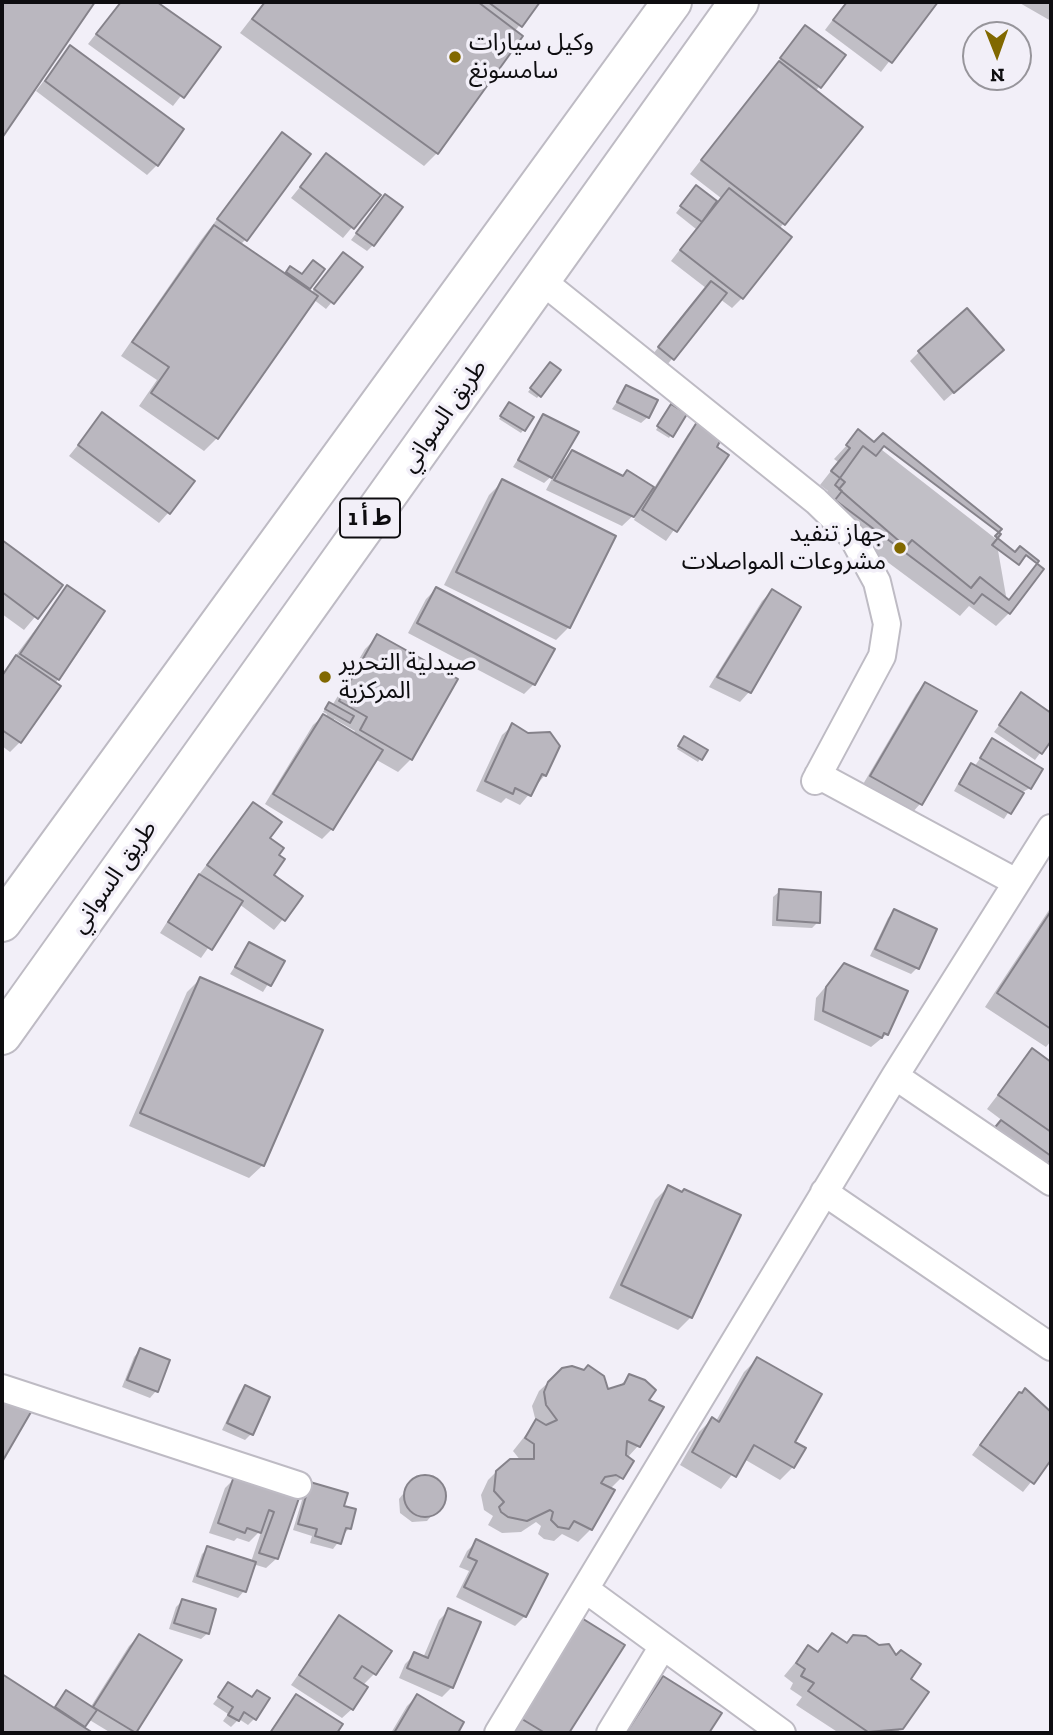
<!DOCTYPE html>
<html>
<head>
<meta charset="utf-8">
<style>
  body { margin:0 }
  #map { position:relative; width:1053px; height:1735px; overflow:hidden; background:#f2eff8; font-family:"Zilla Slab",serif }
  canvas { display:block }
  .frame { position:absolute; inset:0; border:4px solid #0e0d10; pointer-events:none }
  .north { position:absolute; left:962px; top:21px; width:70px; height:70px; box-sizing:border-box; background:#f2eff8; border:2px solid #97959b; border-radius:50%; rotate:179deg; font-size:19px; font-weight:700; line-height:28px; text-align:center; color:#0e0d10 }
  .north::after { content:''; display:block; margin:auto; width:24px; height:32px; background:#816800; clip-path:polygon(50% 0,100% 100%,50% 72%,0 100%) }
</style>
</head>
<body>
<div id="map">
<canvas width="1053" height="1735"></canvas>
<div class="frame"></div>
<div class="north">N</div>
</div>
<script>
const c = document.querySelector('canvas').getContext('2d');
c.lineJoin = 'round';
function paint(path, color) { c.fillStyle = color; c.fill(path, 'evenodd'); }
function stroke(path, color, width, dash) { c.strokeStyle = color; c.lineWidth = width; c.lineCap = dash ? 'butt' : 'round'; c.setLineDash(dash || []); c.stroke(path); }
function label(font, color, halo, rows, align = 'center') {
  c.font = font + ' "Zilla Slab","Noto Sans Arabic",serif'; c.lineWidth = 7; c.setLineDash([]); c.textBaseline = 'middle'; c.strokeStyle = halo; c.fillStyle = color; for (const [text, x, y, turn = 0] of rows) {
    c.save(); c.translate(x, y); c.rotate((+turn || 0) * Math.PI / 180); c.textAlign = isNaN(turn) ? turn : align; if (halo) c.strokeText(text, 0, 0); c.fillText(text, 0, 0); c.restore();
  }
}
const shadow = new Path2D(`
  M2,2H93L2,135Z
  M121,2H154L219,47L173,106L88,44Z
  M264,2H538L514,32L521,36L437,153L424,166L240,33Z
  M846,2H935L881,72L825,30Z
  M1018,2H1051V21Z
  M805,27L843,55L815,92L861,127L779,229L790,237L742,298L732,308L720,299L667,365L653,354L706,288L671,261L696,229L676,213L696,187L717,203L721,198L690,174Z
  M70,47L157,165L147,175L36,91Z
  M282,135L246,239L240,245L284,275L290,268L302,276L323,269L306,290L311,293L337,261L360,268L326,309L313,299L217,438L204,451L139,406L157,380L121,356L201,240Z
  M326,155L379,195L343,238L291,198Z
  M379,203L373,245L367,251L351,240Z
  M919,352L992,359L944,401L910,361Z
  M547,367L559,370L537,398L528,392Z
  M627,387L648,417L641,423L612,409Z
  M507,407L532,418L521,433L499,419Z
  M669,409L671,435L669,438L656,430Z
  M102,415L168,513L159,523L69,456Z
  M544,417L558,466L572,452L622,477L627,473L654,488L688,434L698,424L715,448L727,456L666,541L634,520L638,511L622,526L546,490L555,473L544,483L513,467Z
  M859,432L996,539L1009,613L996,626L969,606L960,616L823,514V498L828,491L820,485L838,462L834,459Z
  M502,482L569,627L556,640L444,585L489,495Z
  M2,542L61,586L24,630L2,614Z
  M67,587L58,679L20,742L10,752L2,746V674Z
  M436,589L534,684L524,694L408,633L426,599Z
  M772,591L749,692L740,702L709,687L762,601Z
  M378,636L411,759L398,772L375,759L332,829L322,839L265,804L313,725L323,716L326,717L327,714L323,712L326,707L332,706L365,649ZM334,719L355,731L353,734L333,722Z
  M925,684L974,712L920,804L911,814L862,786L916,694Z
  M1022,695L1051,715V738L1035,760L994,732Z
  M512,726L545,775L520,805L506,798L501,803L476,791L502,735Z
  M993,740L1030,788L1021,793L1004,819L954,791L965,771L971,765L974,767Z
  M682,741L700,759L698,762L677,749Z
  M254,804L271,875L301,897L274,930L239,904L201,958L160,933L190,886Z
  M780,891L818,922L812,928L772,926L773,897Z
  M1051,907V1041L1046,1047L985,1007Z
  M894,911L917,968L911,974L870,956L888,918Z
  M249,944L282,962L263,992L230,974Z
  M844,965L887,1034L871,1047L814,1020L816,998Z
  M200,979L321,1031L263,1165L249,1178L129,1126L187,992Z
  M1032,1050L1051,1064V1160L1046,1167L995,1129L1003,1121L987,1109Z
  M668,1187L691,1317L678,1330L609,1298L655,1200Z
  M140,1350L156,1391L150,1398L122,1387L134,1357Z
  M757,1359L792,1442L793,1467L780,1480L744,1459L721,1489L680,1465L699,1432L712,1419L716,1421L744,1372Z
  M562,1370L606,1391L618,1388L629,1376L646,1401L662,1408L638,1446L627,1458L621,1478L610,1489L591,1529L578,1542L562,1534L554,1541L544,1539L538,1534L541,1526L536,1522L521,1532L502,1533L488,1525L493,1516L484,1510L481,1495L488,1480L502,1466L521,1461L513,1451L536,1422L532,1406L539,1391Z
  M245,1387L251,1434L245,1440L222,1430L239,1394Z
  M1026,1390L1036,1398L1037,1404L1051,1413V1457L1023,1492L972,1455L1009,1404Z
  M235,1478L297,1499L276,1559L266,1568L253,1564L244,1591L238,1598L192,1582L202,1554L208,1548L251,1562L262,1529L249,1542L237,1538L234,1541L209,1533L225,1488Z
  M430,1478L442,1487L444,1501L427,1521L412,1522L400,1513L399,1499L415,1479Z
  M305,1490L342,1507L349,1528L333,1549L310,1543L312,1536L293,1530Z
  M477,1541L525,1616L515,1626L456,1597L469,1571L459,1567L467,1551Z
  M182,1601L208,1633L201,1639L169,1629L176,1607Z
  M449,1610L452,1687L442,1697L399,1678L405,1664L415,1654L423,1658L439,1620Z
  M339,1617L374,1674L362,1686L352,1709L342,1718L291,1685Z
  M832,1635L908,1679L902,1728L896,1733H839L796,1705L802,1697L790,1689L793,1683L784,1676L808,1647L816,1652Z
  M139,1636L180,1661L134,1733H111L88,1719L82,1728L89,1733H2V1676L53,1709L66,1692L90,1708L129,1646Z
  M622,1645L567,1733H520L509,1726Z
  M663,1678L719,1713L707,1733H623L650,1691Z
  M228,1685L255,1718L248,1725L239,1719L231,1727L223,1721L228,1714L213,1704Z
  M296,1696L341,1724L335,1733H269Z
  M417,1696L462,1722L456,1733H391L407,1706Z`);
const building = new Path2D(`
  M2,2H95L2,138Z
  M121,2H157L221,47L184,98L96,34Z
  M265,2H478L523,36L438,154L252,19Z
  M488,2H540L522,27Z
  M847,2H938L892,63L833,20Z
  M805,25L846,55L821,88L780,58Z
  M70,45L184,129L158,166L45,81Z
  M779,61L863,127L785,225L701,160Z
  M282,132L311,154L247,241L217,219Z
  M326,153L381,195L354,229L300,187Z
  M696,185L717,201L702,222L680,206Z
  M729,188L792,237L743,299L680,250Z
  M385,194L403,207L374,246L356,233Z
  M214,225L318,296L218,439L151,393L169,367L132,342Z
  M343,252L363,267L334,304L314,289Z
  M313,260L325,269L310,289L286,272L290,266L302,274Z
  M711,281L727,293L674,360L658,347Z
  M967,308L1004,350L954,393L918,351Z
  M550,362L561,370L541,397L530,388Z
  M626,385L658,400L649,418L617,402Z
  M509,402L534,417L525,431L500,416Z
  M671,404L687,414L673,437L657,426Z
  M102,412L195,481L170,514L78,445Z
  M543,414L579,432L552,478L518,460Z
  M697,422L721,439L717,447L729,455L677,532L642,510Z
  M858,429L874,442L883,433L1002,529L995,536L1015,552L1020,546L1039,561L1009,600L980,577L971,588L912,540L906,547L839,489L845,482L831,471L850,448L846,445Z
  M863,446L876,456L884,446L1001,534L992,545L1019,565L1026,555L1044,569L1010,614L982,594L974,604L835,500L842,491L835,485Z
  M572,450L623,476L627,470L654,487L634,517L554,480Z
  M502,479L616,536L570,628L456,572Z
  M2,540L63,585L38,619L2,592Z
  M67,585L105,611L59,680L20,654Z
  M436,587L555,649L535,685L417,623Z
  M772,589L801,607L751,693L717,677Z
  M377,634L458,679L412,760L360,730L367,717L339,701Z
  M16,655L61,686L21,743L2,730V676Z
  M925,682L977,711L922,805L870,776Z
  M1021,692L1051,713V741L1042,754L999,725Z
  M329,702L354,716L350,723L325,709Z
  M323,714L383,750L333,830L273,794Z
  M512,723L528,733L550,732L560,746L546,776L542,774L531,796L515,788L513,794L485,781Z
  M684,736L708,750L702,760L678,746Z
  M992,738L1043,769L1031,789L980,758Z
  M971,763L1024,793L1011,814L959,784Z
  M253,802L282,822L270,838L284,848L279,855L285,859L274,875L303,896L285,921L207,865Z
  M199,874L243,901L212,950L168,922Z
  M779,889L821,892L820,923L777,920Z
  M894,909L937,929L919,969L875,949Z
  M1051,911V1029L997,993Z
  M249,942L285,961L271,986L235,967Z
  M844,963L908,991L888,1035L884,1033L882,1038L823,1011L826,987Z
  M200,977L323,1030L264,1166L140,1113Z
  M1032,1048L1051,1062V1132L998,1095Z
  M1001,1120L1051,1156L1048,1168L992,1131Z
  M668,1185L682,1192L684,1189L741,1215L692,1318L621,1285Z
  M140,1348L170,1360L158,1392L127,1380Z
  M757,1357L822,1394L795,1442L806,1448L794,1468L754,1445L736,1477L692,1452L712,1417L719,1422Z
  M588,1365L604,1376L608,1389L624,1384L629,1374L645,1380L656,1390L649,1400L664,1407L640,1447L627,1441L626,1455L634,1461L623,1479L616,1475L605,1477L601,1483L615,1490L592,1530L574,1521L569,1529L558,1527L551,1520L553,1512L550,1510L527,1521L508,1517L501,1512L499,1507L504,1502L494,1491L496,1471L510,1459H534V1444L525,1438L536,1419L546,1425L557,1420L546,1405L544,1392L548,1382L562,1368L572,1366L584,1370Z
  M245,1385L270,1397L253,1435L227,1423Z
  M1025,1388L1051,1412V1460L1034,1484L980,1445L1019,1392L1022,1393Z
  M2,1395L31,1412L2,1462Z
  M404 1496a21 21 0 1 1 42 0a21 21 0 1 1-42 0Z
  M234,1476L299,1498L278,1559L259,1553L274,1512L269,1510L261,1533L247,1528L245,1533L218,1523Z
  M310,1482L348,1493L344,1506L356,1509L351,1529L346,1528L341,1544L315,1536L317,1529L298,1524Z
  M476,1539L548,1574L526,1617L464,1587L477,1561L468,1557Z
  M207,1546L256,1562L246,1592L197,1576Z
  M182,1599L216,1609L209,1634L174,1623Z
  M448,1608L481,1622L453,1688L407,1668L414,1652L428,1658Z
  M339,1615L392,1651L376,1675L362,1666L354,1678L368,1687L353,1710L299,1675Z
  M580,1617L625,1645L569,1733H545L517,1716Z
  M832,1633L847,1643L853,1635L866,1636L879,1645L889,1644L896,1655L901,1650L921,1664L911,1679L929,1692L903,1729L868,1732L808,1691L814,1683L801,1676L805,1669L796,1663L808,1645L818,1652Z
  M139,1634L182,1660L136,1733L93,1707Z
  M2,1674L93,1733H2Z
  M663,1676L722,1713L709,1733H626Z
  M228,1682L252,1697L257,1690L270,1698L256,1720L244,1712L239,1721L228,1715L233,1707L218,1697Z
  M66,1690L97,1710L85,1727L55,1707Z
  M296,1694L343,1724L337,1733H270Z
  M417,1694L464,1722L458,1733H394Z`);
const street = new Path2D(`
  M541,280L816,501L852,536L877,582L887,624L882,656L815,781
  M818,775L1016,882
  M895,1076L1051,1182
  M824,1192L1051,1347
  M2,1388L298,1485
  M585,1589L782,1733
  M498,1733L895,1076L1051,828
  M610,1733L663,1646`);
const highway = new Path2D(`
  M2,922L672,2
  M2,1035L739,2`);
const markers = [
  [455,57,7,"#816800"],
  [900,548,7,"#816800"],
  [325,677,7,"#816800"]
];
const shields = [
  [370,518,60]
];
const shieldNames = [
  ["ط أ 1",370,518]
];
const poiNames = [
  ["وكيل سيارات",469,43],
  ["سامسونغ",469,71],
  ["جهاز تنفيد",886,534,"right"],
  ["مشروعات المواصلات",886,562,"right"],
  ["صيدلية التحرير",339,663],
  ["المركزية",339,691]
];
const streetNames = [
  ["طريق السواني",444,416,-55],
  ["طريق السواني",114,877,-55]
];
paint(shadow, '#0003');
paint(building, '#bab7bf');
stroke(building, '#85828a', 2);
stroke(street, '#bebbc4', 30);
stroke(highway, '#bebbc4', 42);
stroke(street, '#fff', 26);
stroke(highway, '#fff', 38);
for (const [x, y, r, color] of markers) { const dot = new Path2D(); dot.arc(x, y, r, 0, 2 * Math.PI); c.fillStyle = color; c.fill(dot); stroke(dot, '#f2eff8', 2.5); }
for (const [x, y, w] of shields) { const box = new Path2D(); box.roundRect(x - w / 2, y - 19.5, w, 39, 5); c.fillStyle = '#f2eff8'; c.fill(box); stroke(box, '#0e0d10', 2); }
label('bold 23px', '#0e0d10', null, shieldNames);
label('24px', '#0e0d10', '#f2eff8', poiNames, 'left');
label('24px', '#0e0d10', '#f2eff8', streetNames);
</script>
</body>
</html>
